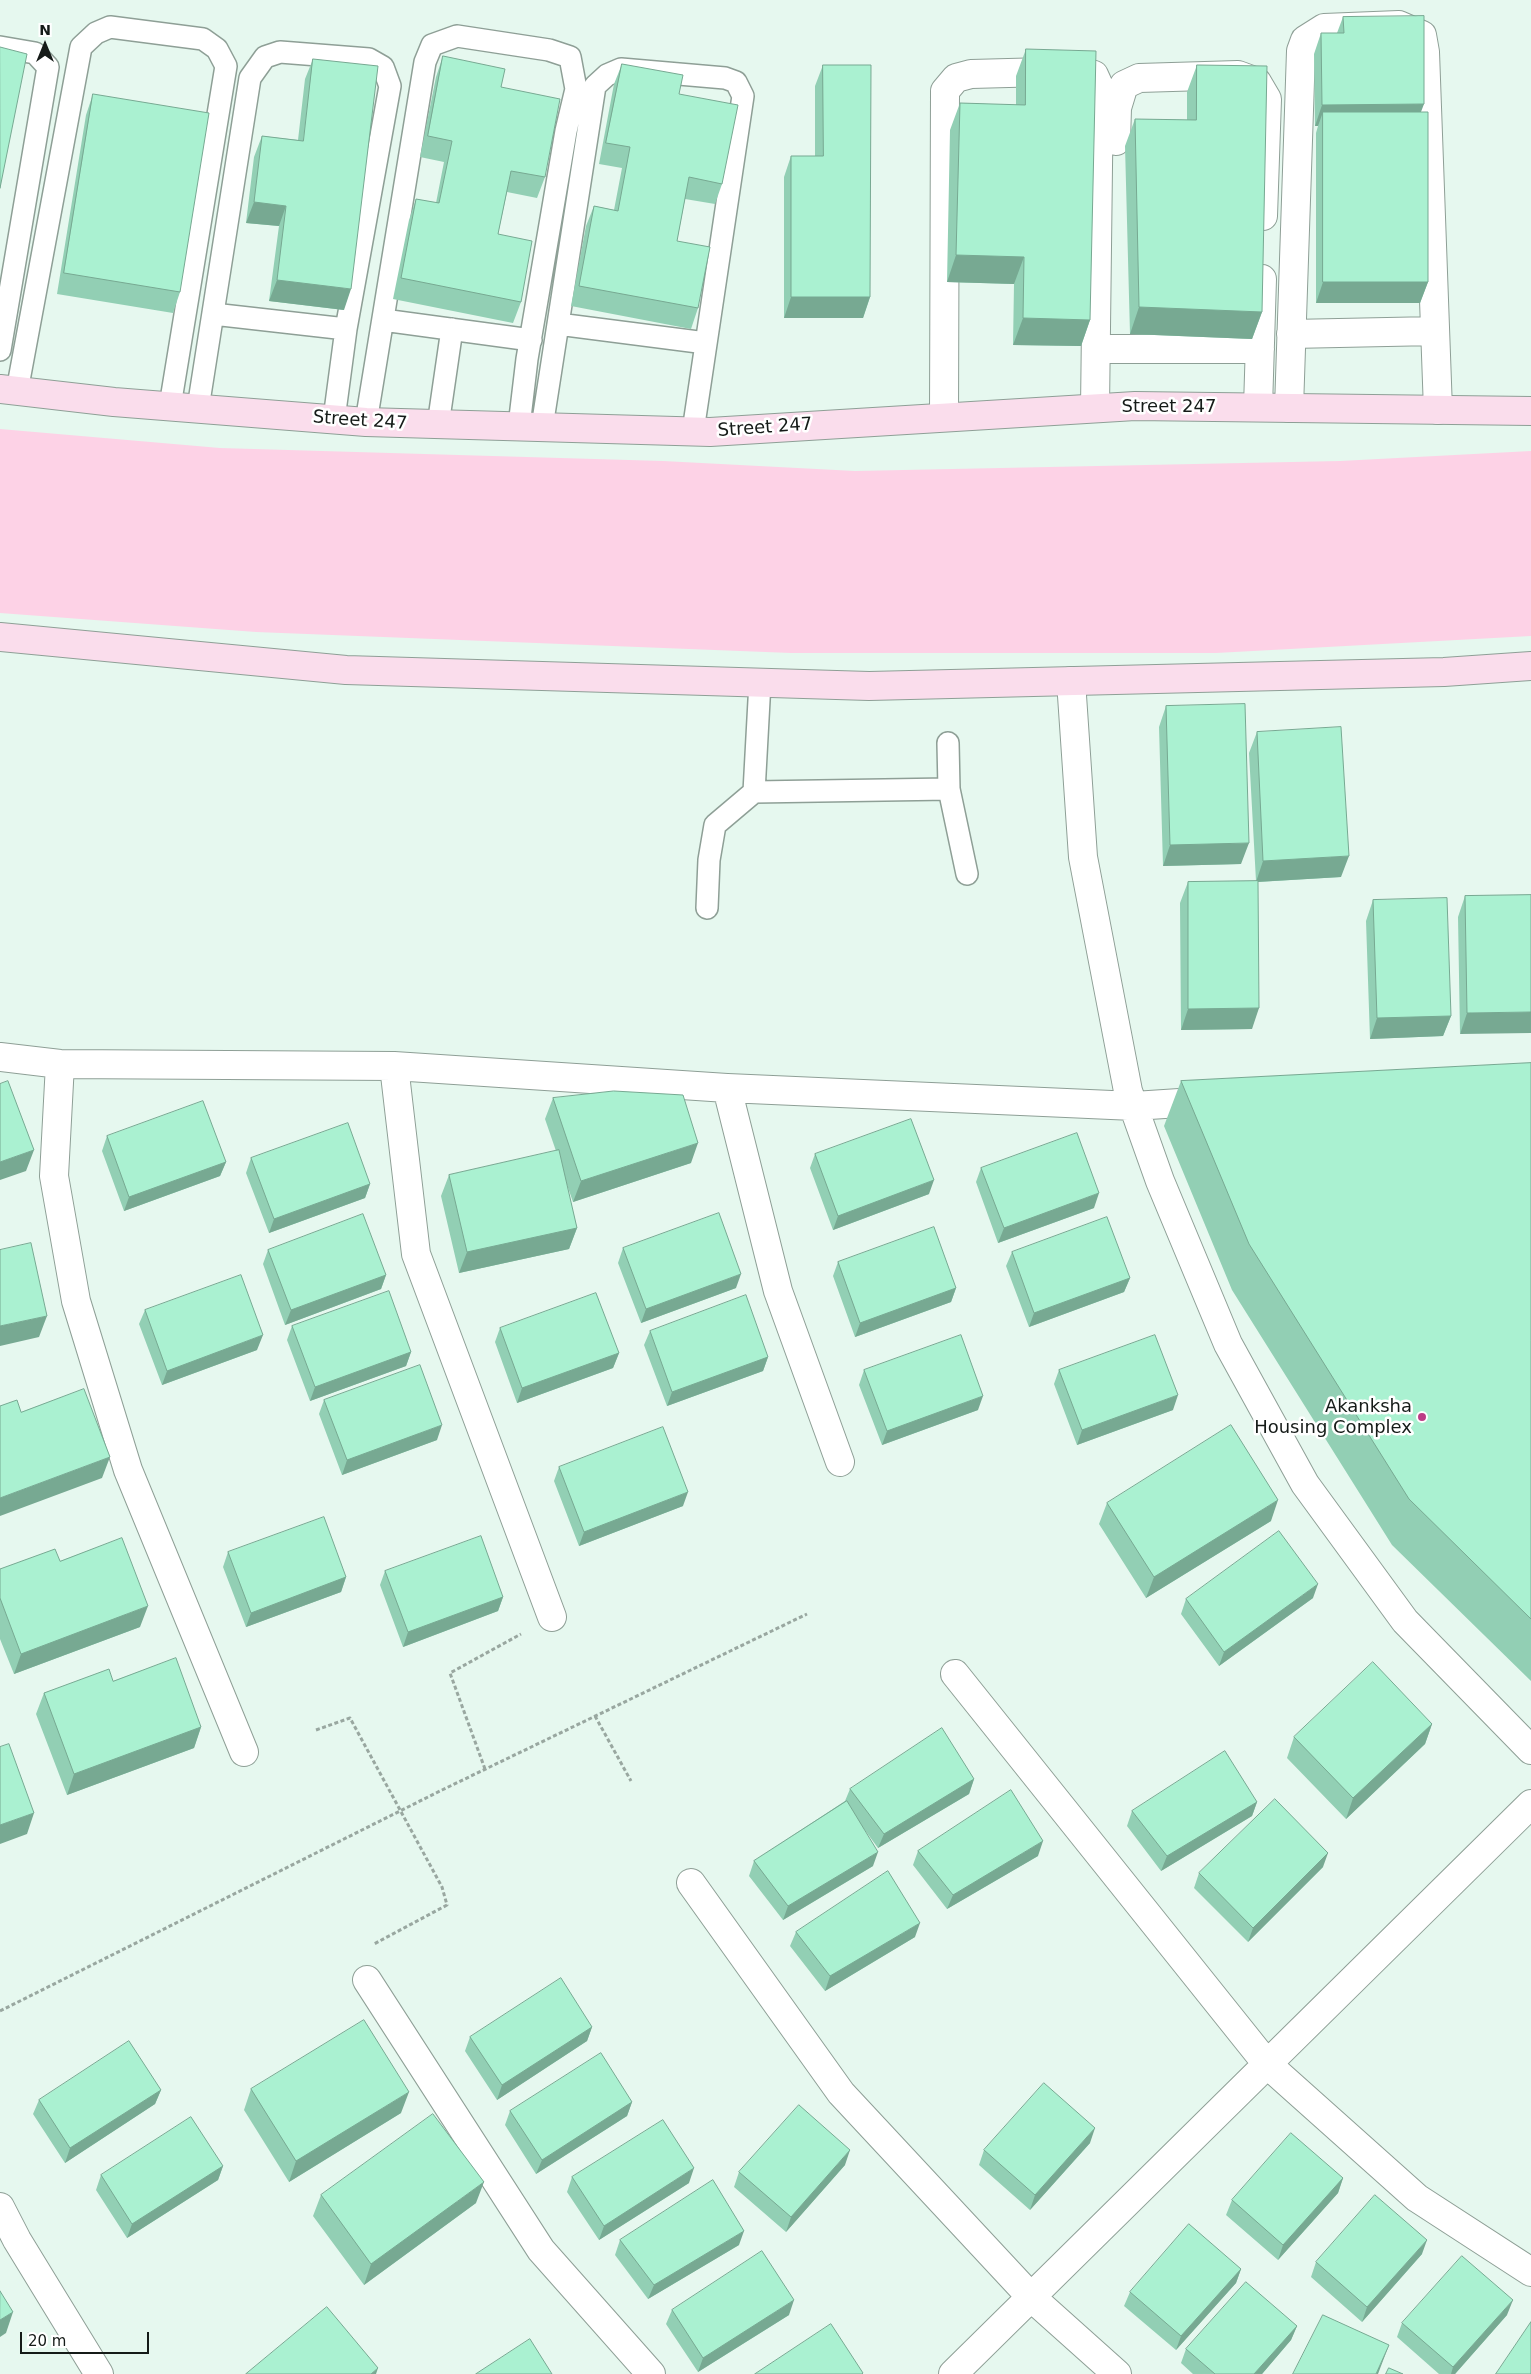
<!DOCTYPE html>
<html>
<head>
<meta charset="utf-8">
<style>
  body { margin:0 }
  #map { position:relative; width:1531px; height:2374px; overflow:hidden; background:#e6f8ef; font-family:"DejaVu Sans",sans-serif }
  canvas { display:block }
  .north { position:absolute; left:20px; top:20px; width:50px; height:50px; -webkit-text-stroke:4px #fff; paint-order:stroke; rotate:0deg; font-size:14px; font-weight:700; line-height:20px; text-align:center; color:#151b18 }
  .north::after { content:''; display:block; margin:auto; width:18px; height:22px; background:#151b18; clip-path:polygon(50% 0,100% 100%,50% 72%,0 100%) }
  .scale { position:absolute; left:20px; top:2332px; width:129px; height:22px; box-sizing:border-box; border:2px solid #151b18; border-top:0; padding-left:6px; font-size:15px; line-height:18px; white-space:nowrap; color:#151b18; -webkit-text-stroke:4px #fff; paint-order:stroke }
</style>
</head>
<body>
<div id="map">
<canvas width="1531" height="2374"></canvas>
<div class="north">N</div>
<div class="scale">20 m</div>
</div>
<script>
const c = document.querySelector('canvas').getContext('2d');
c.lineJoin = 'round';
function paint(path, color) { c.fillStyle = color; c.fill(path, 'evenodd'); }
function stroke(path, color, width, dash) { c.strokeStyle = color; c.lineWidth = width; c.lineCap = dash ? 'butt' : 'round'; c.setLineDash(dash || []); c.stroke(path); }
function label(font, color, halo, rows, align = 'center') {
  c.font = font + ' "DejaVu Sans",sans-serif'; c.lineWidth = 5; c.setLineDash([]); c.textBaseline = 'middle'; c.strokeStyle = halo; c.fillStyle = color; for (const [text, x, y, turn = 0] of rows) {
    c.save(); c.translate(x, y); c.rotate((+turn || 0) * Math.PI / 180); c.textAlign = isNaN(turn) ? turn : align; if (halo) c.strokeText(text, 0, 0); c.fillText(text, 0, 0); c.restore();
  }
}
const green = new Path2D(`
  M0,429L220,448L663,461L855,471L1340,461L1531,451V636L1216,653H791L256,632L0,613Z`);
const path = new Path2D(`
  M595,1716L631,1781
  M316,1730L350,1718L442,1887L447,1905L374,1944
  M485,1769L450,1673L521,1634
  M0,2011L442,1790L807,1614`);
const lane = new Path2D(`
  M0,47L35,53L48,67L0,350
  M213,314L346,329
  M383,320L531,340
  M558,324L706,343
  M17,391L81,47L96,33L110,27L203,39L217,49L226,66L170,406
  M198,408L250,78L265,57L280,52L369,59L383,67L390,86L346,329L334,419
  M366,422L425,62L432,45L457,36L549,50L570,57L576,89L566,131L527,359L519,426
  M438,425L452,329
  M542,427L595,86L607,75L621,69L725,78L736,82L743,96L693,431
  M949,789L967,874
  M754,792L949,789L948,743
  M707,908L709,860L715,825L754,792L760,682`);
const street = new Path2D(`
  M1116,141L1117,108L1124,85L1139,78L1238,75L1257,82L1267,99L1263,216
  M1291,334L1435,331
  M1111,349H1260
  M1258,407L1262,279
  M1289,408L1301,51L1305,40L1324,28L1399,25L1422,35L1425,52L1438,410
  M944,417L945,91L956,78L971,74L1083,71L1094,75L1099,86L1095,408
  M1071,681L1083,857L1128,1091L1160,1181L1228,1344L1305,1484L1405,1621L1531,1750
  M0,1057L60,1064L394,1066L727,1088L1134,1106L1210,1101
  M60,1064L54,1176L76,1301L128,1470L244,1752
  M394,1066L416,1254L552,1617
  M727,1088L778,1291L840,1462
  M955,1674L1267,2064L1417,2198L1531,2272
  M691,1883L841,2093L1031,2297L1117,2374
  M367,1980L541,2250L651,2374
  M0,2207L17,2240L99,2374
  M953,2374L1531,1804`);
const secondary = new Path2D(`
  M0,389L114,402L366,422L710,432L1135,406L1531,411
  M0,637L346,670L869,686L1444,672L1531,666`);
const wall = new Path2D(`
  M1343,17L1421,112L1428,282L1420,303H1316V133L1318,126H1315L1314,54L1321,33H1337Z
  M1026,49L1090,320L1081,346L1013,345L1014,284L947,282L950,130L960,103L1016,105V76Z
  M443,56L501,87L545,177L537,198L507,192L498,234L521,302L513,323L393,299L409,220L416,199L436,203L444,162L420,157L436,77Z
  M313,59L344,310L269,301L279,226L246,223L254,157L262,136L298,140L305,79Z
  M622,64L679,94L722,184L715,204L685,199L677,241L698,308L691,329L571,306L586,226L594,206L614,210L622,168L599,164L614,84Z
  M823,65L870,297L863,318H784V177L791,156H815V86Z
  M1197,65L1262,312L1252,339L1130,334L1125,146L1135,119L1187,120V92Z
  M93,94L180,292L173,313L57,294L86,115Z
  M1166,706L1241,864L1163,866L1159,727Z
  M1257,732L1341,877L1258,882L1252,1029L1181,1030L1180,903L1188,882L1256,881L1249,753Z
  M1531,895L1460,1034L1458,917L1465,896Z
  M1373,900L1451,1016L1443,1036L1370,1039L1366,921Z
  M1531,1063V1681L1392,1545L1232,1290L1164,1126L1181,1081Z
  M553,1098L691,1163L573,1202L566,1182L577,1228L569,1249L459,1273L441,1196L449,1175L556,1151L545,1119Z
  M107,1136L226,1162L220,1176L124,1211L102,1151Z
  M815,1154L929,1194L833,1230L810,1168Z
  M251,1158L370,1184L365,1198L269,1233L246,1173Z
  M981,1168L1094,1208L998,1243L976,1182Z
  M623,1248L736,1288L641,1323L618,1263Z
  M268,1250L386,1275L381,1289L285,1325L263,1264Z
  M1012,1252L1130,1278L1124,1292L1029,1327L1006,1266Z
  M838,1262L956,1288L951,1302L855,1337L833,1276Z
  M145,1310L257,1350L162,1385L139,1324Z
  M292,1326L411,1352L406,1366L310,1401L287,1340Z
  M500,1328L619,1353L613,1368L517,1403L495,1342Z
  M650,1331L768,1357L763,1371L667,1406L644,1345Z
  M864,1370L978,1410L882,1445L859,1385Z
  M1059,1370L1173,1410L1077,1445L1054,1384Z
  M324,1400L437,1440L342,1475L319,1414Z
  M559,1467L683,1506L579,1546L554,1481Z
  M1107,1503L1271,1521L1146,1598L1099,1524Z
  M228,1552L346,1577L341,1592L246,1627L223,1567Z
  M60,1561L140,1627L14,1674L0,1639V1569Z
  M385,1571L503,1597L498,1611L403,1647L380,1585Z
  M1313,1598L1219,1666L1181,1614L1186,1599Z
  M113,1681L201,1727L194,1748L67,1795L36,1714L44,1693Z
  M1432,1724L1425,1744L1346,1819L1287,1758L1294,1737Z
  M974,1779L969,1794L878,1848L864,1829L873,1866L783,1920L749,1876L754,1861L845,1801L850,1789Z
  M1257,1802L1252,1816L1161,1871L1127,1826L1132,1811Z
  M918,1851L1038,1856L947,1909L913,1865Z
  M1323,1867L1248,1942L1194,1888L1199,1873Z
  M796,1932L915,1937L825,1991L790,1946Z
  M592,2027L587,2041L497,2100L465,2051L470,2037Z
  M251,2089L401,2113L289,2182L244,2110Z
  M161,2090L155,2104L65,2163L33,2114L39,2100Z
  M632,2102L627,2116L536,2174L505,2125L510,2111Z
  M1090,2143L1030,2210L979,2165L984,2150Z
  M845,2165L786,2232L734,2187L739,2172Z
  M223,2166L218,2180L127,2238L96,2190L101,2175Z
  M572,2177L689,2183L599,2240L567,2192Z
  M1343,2178L1338,2193L1278,2260L1226,2215L1232,2200Z
  M321,2195L476,2203L364,2285L313,2216Z
  M620,2240L739,2245L648,2299L615,2255Z
  M1422,2254L1362,2322L1311,2277L1316,2262Z
  M1241,2269L1236,2283L1176,2350L1124,2306L1130,2292Z
  M672,2310L789,2315L698,2372L666,2324Z
  M1507,2315L1455,2374H1439L1397,2337L1402,2323Z
  M1297,2326L1291,2340L1262,2374H1193L1181,2363L1186,2349Z`);
const shadedWall = new Path2D(`
  M1424,104L1416,125L1323,112L1318,126H1315L1322,105Z
  M254,202L286,206L279,226L246,223Z
  M956,255L1024,257L1014,284L947,282Z
  M277,280L351,289L344,310L269,301Z
  M1323,282H1428L1420,303H1316Z
  M791,297H870L863,318H784Z
  M1139,307L1262,312L1252,339L1130,334Z
  M1023,318L1090,320L1081,346L1013,345Z
  M1249,843L1241,864L1163,866L1170,845Z
  M1349,856L1341,877L1256,882L1263,861Z
  M1259,1008L1252,1029L1181,1030L1188,1009Z
  M1531,1012V1033L1460,1034L1467,1013Z
  M1451,1016L1443,1036L1370,1039L1377,1018Z
  M698,1143L691,1163L573,1202L581,1181Z
  M34,1150L26,1171L0,1180V1162Z
  M226,1162L220,1176L124,1211L129,1197Z
  M934,1180L929,1194L833,1230L838,1216Z
  M370,1184L365,1198L269,1233L274,1219Z
  M1099,1193L1094,1208L998,1243L1004,1228Z
  M577,1228L569,1249L459,1273L467,1252Z
  M741,1274L736,1288L641,1323L646,1309Z
  M386,1275L381,1289L285,1325L291,1310Z
  M1130,1278L1124,1292L1029,1327L1034,1313Z
  M956,1288L951,1302L855,1337L860,1323Z
  M47,1316L39,1337L0,1346V1326Z
  M263,1335L257,1350L162,1385L167,1371Z
  M411,1352L406,1366L310,1401L315,1387Z
  M619,1353L613,1368L517,1403L522,1388Z
  M768,1357L763,1371L667,1406L672,1392Z
  M1178,1395L1173,1410L1077,1445L1082,1430Z
  M983,1396L978,1410L882,1445L887,1431Z
  M442,1425L437,1440L342,1475L347,1460Z
  M110,1457L102,1478L0,1516V1498Z
  M688,1492L683,1506L579,1546L584,1532Z
  M1278,1500L1271,1521L1146,1598L1154,1577Z
  M346,1577L341,1592L246,1627L251,1613Z
  M1318,1584L1313,1598L1219,1666L1224,1652Z
  M503,1597L498,1611L403,1647L408,1632Z
  M148,1606L140,1627L14,1674L21,1654Z
  M1432,1724L1425,1744L1346,1819L1353,1798Z
  M201,1727L194,1748L67,1795L74,1774Z
  M974,1779L969,1794L878,1848L884,1834Z
  M1257,1802L1252,1816L1161,1871L1167,1856Z
  M34,1813L27,1834L0,1844V1825Z
  M1043,1841L1038,1856L947,1909L953,1895Z
  M878,1852L873,1866L783,1920L788,1906Z
  M1328,1853L1323,1867L1248,1942L1253,1928Z
  M920,1923L915,1937L825,1991L830,1976Z
  M592,2027L587,2041L497,2100L502,2085Z
  M161,2090L155,2104L65,2163L70,2148Z
  M409,2092L401,2113L289,2182L296,2161Z
  M632,2102L627,2116L536,2174L542,2160Z
  M1095,2128L1090,2143L1030,2210L1035,2195Z
  M850,2150L845,2165L786,2232L791,2217Z
  M223,2166L218,2180L127,2238L132,2224Z
  M694,2168L689,2183L599,2240L604,2226Z
  M1343,2178L1338,2193L1278,2260L1283,2245Z
  M484,2182L476,2203L364,2285L371,2264Z
  M744,2231L739,2245L648,2299L654,2285Z
  M1427,2240L1422,2254L1362,2322L1367,2307Z
  M1241,2269L1236,2283L1176,2350L1181,2336Z
  M794,2300L789,2315L698,2372L703,2358Z
  M1513,2300L1507,2315L1455,2374H1451L1453,2367Z
  M13,2312L6,2333L0,2337V2320Z
  M1297,2326L1291,2340L1262,2374H1254Z
  M1389,2345L1381,2366L1378,2374H1376Z
  M378,2368L376,2374H371Z`);
const building = new Path2D(`
  M1424,16V104L1322,105L1321,33H1344L1343,17Z
  M0,47L27,54L0,188Z
  M1026,49L1096,51L1090,320L1023,318L1024,257L956,255L960,103L1025,105Z
  M443,56L505,69L501,87L560,99L545,177L511,171L498,234L532,241L521,302L401,278L416,199L439,203L452,141L428,136Z
  M313,59L378,66L351,289L277,280L286,206L254,202L262,136L303,141Z
  M622,64L683,75L679,94L738,105L722,184L689,177L677,241L710,247L698,308L579,286L594,206L618,211L630,147L606,143Z
  M823,65H871L870,297H791V156H823Z
  M1197,65L1267,66L1262,312L1139,307L1135,119L1196,120Z
  M93,94L209,113L180,292L64,273Z
  M1323,112H1428V282H1323Z
  M1245,704L1249,843L1170,845L1166,706Z
  M1341,727L1349,856L1263,861L1257,732Z
  M1258,881L1259,1008L1188,1009V882Z
  M1531,895V1012L1467,1013L1465,896Z
  M1447,898L1451,1016L1377,1018L1373,900Z
  M1531,1063V1619L1409,1499L1249,1244L1181,1081Z
  M8,1081L34,1150L0,1162V1084Z
  M614,1091L683,1095L698,1143L581,1181L553,1098Z
  M203,1101L226,1162L129,1197L107,1136Z
  M911,1119L934,1180L838,1216L815,1154Z
  M348,1123L370,1184L274,1219L251,1158Z
  M1077,1133L1099,1193L1004,1228L981,1168Z
  M559,1150L577,1228L467,1252L449,1175Z
  M719,1213L741,1274L646,1309L623,1248Z
  M363,1214L386,1275L291,1310L268,1250Z
  M1107,1217L1130,1278L1034,1313L1012,1252Z
  M934,1227L956,1288L860,1323L838,1262Z
  M31,1243L47,1316L0,1326V1250Z
  M241,1275L263,1335L167,1371L145,1310Z
  M389,1291L411,1352L315,1387L292,1326Z
  M596,1293L619,1353L522,1388L500,1328Z
  M746,1295L768,1357L672,1392L650,1331Z
  M961,1335L983,1396L887,1431L864,1370Z
  M1155,1335L1178,1395L1082,1430L1059,1370Z
  M420,1365L442,1425L347,1460L324,1400Z
  M84,1389L110,1457L0,1498V1406L17,1400L21,1412Z
  M1231,1425L1278,1500L1154,1577L1107,1503Z
  M663,1427L688,1492L584,1532L559,1467Z
  M324,1517L346,1577L251,1613L228,1552Z
  M1279,1531L1318,1584L1224,1652L1186,1599Z
  M481,1536L503,1597L408,1632L385,1571Z
  M122,1538L148,1606L21,1654L0,1598V1569L55,1549L60,1561Z
  M176,1658L201,1727L74,1774L44,1693L109,1669L113,1681Z
  M1373,1662L1432,1724L1353,1798L1294,1737Z
  M942,1728L974,1779L884,1834L850,1789Z
  M9,1744L34,1813L0,1825V1747Z
  M1225,1751L1257,1802L1167,1856L1132,1811Z
  M1011,1790L1043,1841L953,1895L918,1851Z
  M1275,1799L1328,1853L1253,1928L1199,1873Z
  M847,1801L878,1852L788,1906L754,1861Z
  M888,1871L920,1923L830,1976L796,1932Z
  M561,1978L592,2027L502,2085L470,2037Z
  M364,2020L409,2092L296,2161L251,2089Z
  M129,2041L161,2090L70,2148L39,2100Z
  M601,2053L632,2102L542,2160L510,2111Z
  M1044,2083L1095,2128L1035,2195L984,2150Z
  M799,2105L850,2150L791,2217L739,2172Z
  M433,2114L484,2182L371,2264L321,2195Z
  M191,2117L223,2166L132,2224L101,2175Z
  M663,2120L694,2168L604,2226L572,2177Z
  M1291,2133L1343,2178L1283,2245L1232,2200Z
  M713,2180L744,2231L654,2285L620,2240Z
  M1375,2195L1427,2240L1367,2307L1316,2262Z
  M1189,2224L1241,2269L1181,2336L1130,2292Z
  M762,2251L794,2300L703,2358L672,2310Z
  M1462,2256L1513,2300L1453,2367L1402,2323Z
  M1246,2282L1297,2326L1254,2374H1215L1186,2349Z
  M0,2291L13,2312L0,2320Z
  M327,2307L378,2368L371,2374H246Z
  M1323,2315L1389,2345L1376,2374H1293Z
  M1531,2322V2374H1496Z
  M831,2324L863,2373L862,2374H755Z
  M530,2339L552,2374H476Z
  M1389,2368L1403,2374H1386Z`);
const markers = [
  [1422,1417,5,"#bc3c86"]
];
const streetNames = [
  ["Street 247",1169,407],
  ["Street 247",360,421,4],
  ["Street 247",765,428,-4]
];
const poiNames = [
  ["Akanksha",1412,1407],
  ["Housing Complex",1412,1428]
];
paint(green, '#fdd2e6');
stroke(lane, '#8e9f96', 24);
stroke(street, '#8e9f96', 30);
stroke(secondary, '#8e9f96', 30);
stroke(path, '#99a7a0', 3, [4, 2.5]);
stroke(lane, '#fff', 21);
stroke(street, '#fff', 28);
stroke(secondary, '#faddec', 28);
paint(wall, '#92cfb4');
paint(shadedWall, '#77a992');
paint(building, '#aaf1d1');
stroke(building, '#77a992', 1);
for (const [x, y, r, color] of markers) { const dot = new Path2D(); dot.arc(x, y, r, 0, 2 * Math.PI); c.fillStyle = color; c.fill(dot); stroke(dot, '#fff', 2); }
label('18px', '#151b18', '#fff', streetNames);
label('18px', '#151b18', '#fff', poiNames, 'right');
</script>
</body>
</html>
